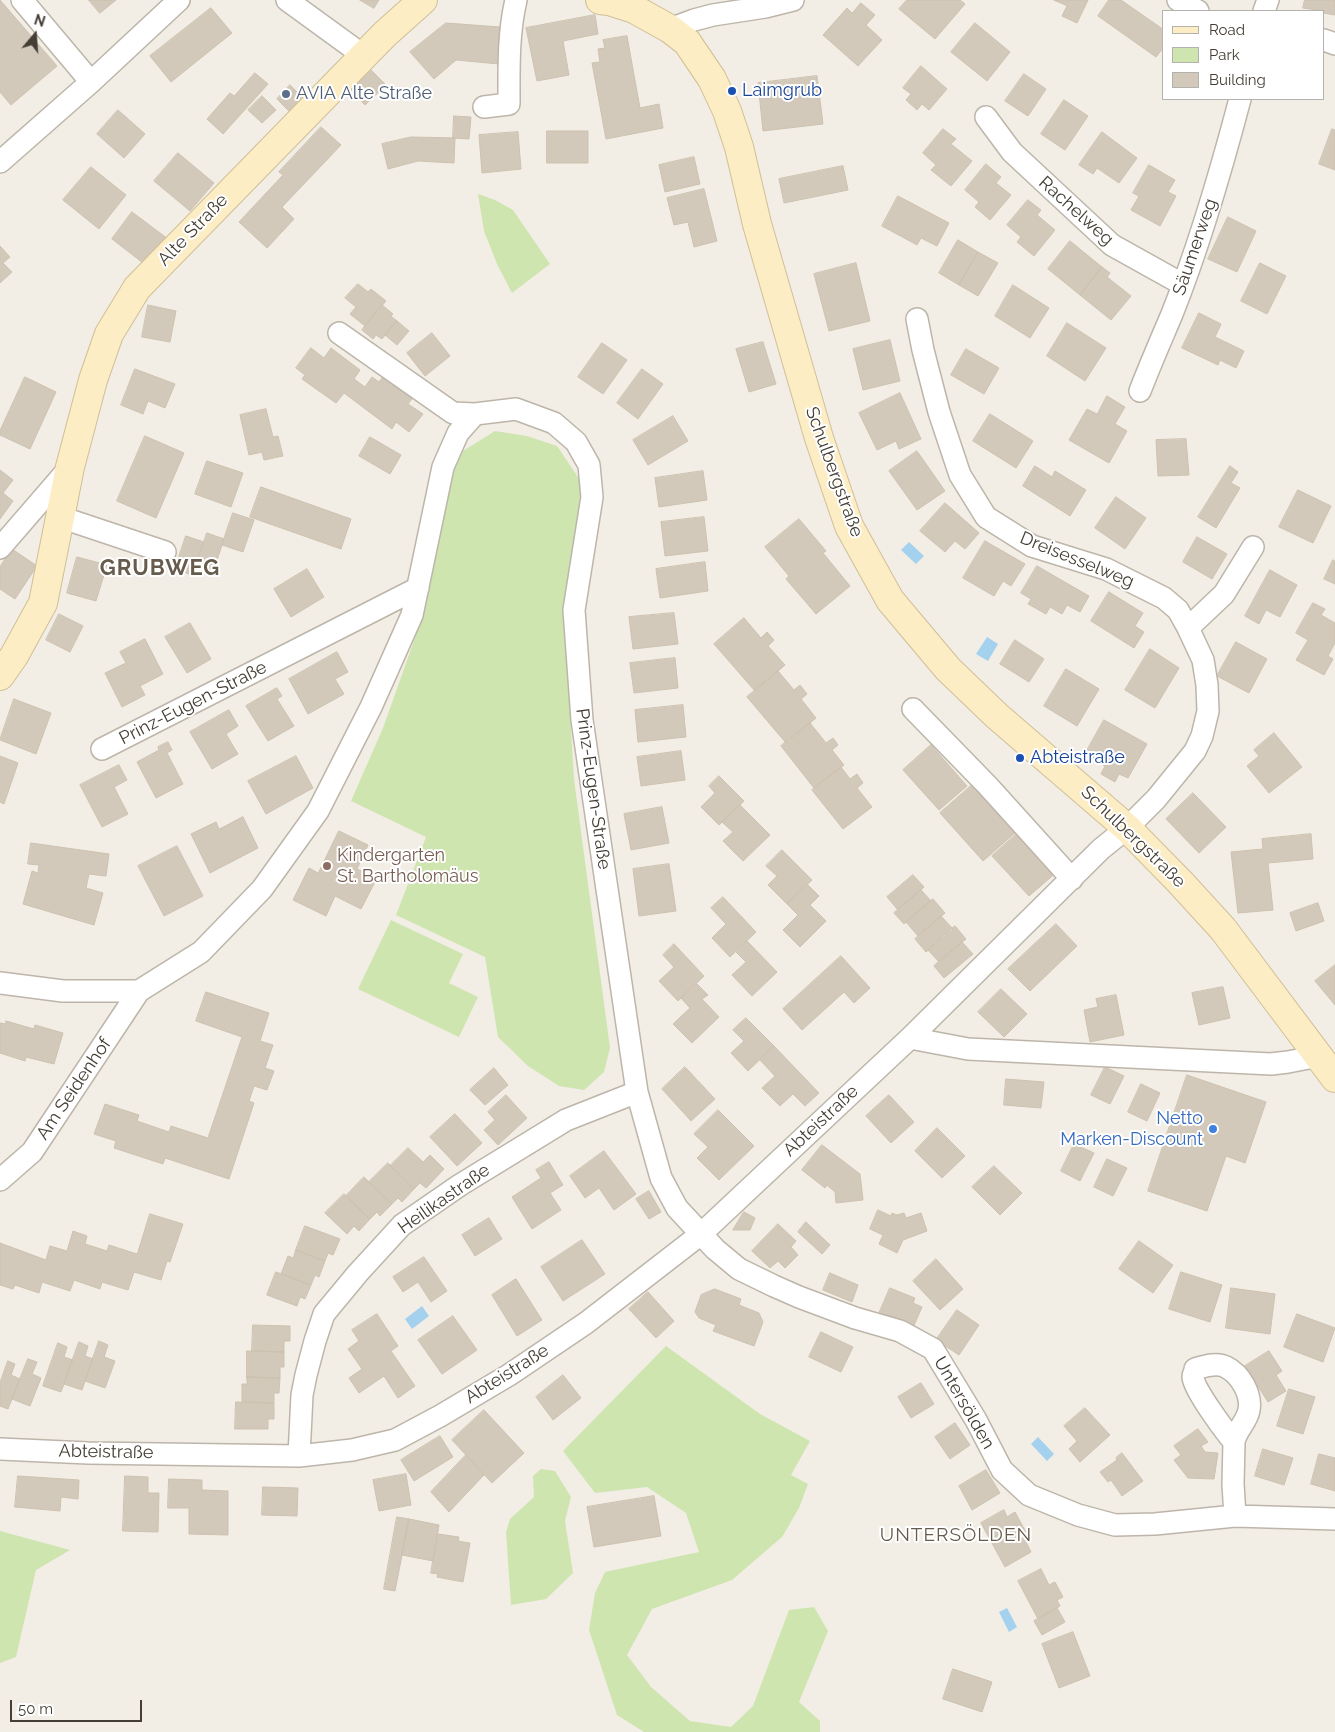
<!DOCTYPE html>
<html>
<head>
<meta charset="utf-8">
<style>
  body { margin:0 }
  #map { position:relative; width:1335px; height:1732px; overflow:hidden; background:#f2eee5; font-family:Raleway,sans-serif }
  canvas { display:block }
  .legend { position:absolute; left:1162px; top:10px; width:162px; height:90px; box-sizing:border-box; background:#fff; border:1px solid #b4b2ae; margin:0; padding:6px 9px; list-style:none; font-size:15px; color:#443e35 }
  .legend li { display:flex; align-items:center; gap:10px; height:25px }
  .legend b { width:25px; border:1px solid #b4b2ae }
  .north { position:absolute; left:10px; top:10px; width:50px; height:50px; -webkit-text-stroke:4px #fff; paint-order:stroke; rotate:18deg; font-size:14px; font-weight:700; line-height:20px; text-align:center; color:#443e35 }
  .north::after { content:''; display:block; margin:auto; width:18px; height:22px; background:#443e35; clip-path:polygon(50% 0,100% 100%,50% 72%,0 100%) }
  .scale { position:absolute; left:10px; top:1700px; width:132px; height:22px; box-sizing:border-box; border:2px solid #443e35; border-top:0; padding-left:6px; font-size:15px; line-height:18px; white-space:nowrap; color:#443e35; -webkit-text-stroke:4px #fff; paint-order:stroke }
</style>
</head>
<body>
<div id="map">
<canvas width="1335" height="1732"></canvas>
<ul class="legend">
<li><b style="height:6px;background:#fcedc5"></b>Road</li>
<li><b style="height:14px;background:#cee5b0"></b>Park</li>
<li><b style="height:14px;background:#d3c9bb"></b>Building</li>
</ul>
<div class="north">N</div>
<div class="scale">50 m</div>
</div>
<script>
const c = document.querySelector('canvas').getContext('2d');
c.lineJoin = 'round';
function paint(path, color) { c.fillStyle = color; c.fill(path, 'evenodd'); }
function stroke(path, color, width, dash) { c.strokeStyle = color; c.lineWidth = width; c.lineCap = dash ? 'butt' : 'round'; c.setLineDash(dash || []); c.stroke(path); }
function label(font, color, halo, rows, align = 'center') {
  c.font = font + ' Raleway,sans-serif'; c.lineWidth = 4; c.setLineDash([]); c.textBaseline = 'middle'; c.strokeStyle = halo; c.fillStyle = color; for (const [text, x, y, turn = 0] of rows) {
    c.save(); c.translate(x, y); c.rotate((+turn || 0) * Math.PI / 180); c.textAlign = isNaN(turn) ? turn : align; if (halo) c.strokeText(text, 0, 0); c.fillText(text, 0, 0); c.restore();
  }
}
const green = new Path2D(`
  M478,194L495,200L513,210L550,264L512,293L497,264L484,231Z
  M495,431L527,436L557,446L578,477L584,502L564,613L574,779L610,1048L604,1072L584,1090L559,1086L528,1066L498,1037L485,957L396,915L426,837L351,801L383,728L421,621L440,531L449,482L463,451Z
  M391,920L463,954L449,983L478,997L459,1037L358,989Z
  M666,1346L760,1414L810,1441L791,1475L808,1484L799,1508L782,1537L732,1580L652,1609L627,1655L651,1687L690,1721L731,1727L753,1706L789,1610L814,1607L828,1631L799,1702L820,1721V1732H644L617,1715L589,1630L595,1593L605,1572L699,1552L686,1513L647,1487L595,1493L563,1451Z
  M541,1469L555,1471L571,1497L565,1521L573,1573L546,1599L511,1605L506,1532L510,1519L534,1497L533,1476Z
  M0,1531L70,1550L36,1570L16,1657L0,1663Z`);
const water = new Path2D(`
  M909,542L924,556L916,564L901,550Z
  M987,637L998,644L988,661L976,654Z
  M422,1306L429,1316L412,1329L405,1319Z
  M1038,1437L1054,1454L1047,1461L1031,1444Z
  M1007,1608L1017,1627L1009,1632L999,1612Z`);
const building = new Path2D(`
  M0,0L57,66L11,105L0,92Z
  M89,0H116L100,13Z
  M360,0H379L374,8Z
  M907,0H960L965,4L935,39L899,9Z
  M1054,0H1088L1077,23L1062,16L1067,6Z
  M1109,0H1121L1164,30V47L1156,57L1098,16Z
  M1305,0H1335V15L1324,13V11L1303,8Z
  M861,3L875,15L866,25L882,40L858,66L823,35L847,8L852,13Z
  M211,8L232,33L171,82L150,56Z
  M595,15L598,34L563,41L569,75L537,81L526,28Z
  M446,23L500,27L499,64L456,60L434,79L410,52Z
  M975,23L1010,52L987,81L951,52Z
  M627,36L640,108L659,104L663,128L606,139L592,63L600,62L598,49L605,48L603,40Z
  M921,66L947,89L929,110L922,104L917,110L906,100L911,94L903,88Z
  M371,70L386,85L365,105L350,89Z
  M255,73L268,84L223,134L207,119L230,93L234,96Z
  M1024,74L1046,89L1028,116L1005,101Z
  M817,76L823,124L763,131L758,83Z
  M290,85L304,99L291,113L277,99Z
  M262,96L276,110L262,123L248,110Z
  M1064,100L1088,116L1065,150L1041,134Z
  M118,110L145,134L124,158L97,134Z
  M454,116L471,117L469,139L453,138Z
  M321,127L341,145L282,207L294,219L267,248L239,222L283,175L279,172Z
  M943,129L956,139L951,144L972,161L951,186L931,170L936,165L923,153Z
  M1332,129L1335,130V170L1319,164Z
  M547,131H588V163H547Z
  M518,132L521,169L482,173L479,135Z
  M1102,132L1137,158L1119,183L1097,168L1093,174L1079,165Z
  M411,137L455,138L454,163L418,161L388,169L382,144Z
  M178,153L214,183L190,211L154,181Z
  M694,157L700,184L665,192L659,165Z
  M986,164L1001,177L996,183L1011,195L990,220L975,207L979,202L965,190Z
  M1149,165L1175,180L1168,192L1176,196L1160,226L1131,210L1139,196L1133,193Z
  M843,166L848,190L784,203L779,179Z
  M91,167L126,195L99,229L63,200Z
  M704,189L717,241L694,247L688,222L674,225L667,198Z
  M898,196L949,223L937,246L921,238L917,245L882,226Z
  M1028,200L1041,210L1037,215L1055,230L1034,256L1017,242L1021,237L1007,225Z
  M132,212L168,239L147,266L112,239Z
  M1228,217L1256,231L1237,272L1208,259Z
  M958,240L978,252L959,285L939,273Z
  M1070,241L1102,267L1080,295L1048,269Z
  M0,246L10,257L3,263L12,272L0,283Z
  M978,252L998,263L978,296L959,285Z
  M856,263L870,321L829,331L814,274Z
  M1260,263L1286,276L1267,314L1241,301Z
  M1102,267L1110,273L1107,277L1131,296L1111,320L1080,295Z
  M358,284L368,292L371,289L386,301L365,326L350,314L356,307L345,298Z
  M1013,285L1049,308L1030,338L995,316Z
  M148,305L176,311L170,342L142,337Z
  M382,305L393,314L391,316L397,321L382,339L376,335L373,339L362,330Z
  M1199,313L1221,324L1215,337L1244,351L1236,368L1220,360L1218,365L1182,348Z
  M397,321L409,331L397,345L385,335Z
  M1067,323L1106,348L1085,381L1047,356Z
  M432,333L450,356L425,376L407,353Z
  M890,340L900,381L863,390L853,349Z
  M763,342L776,384L749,392L736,349Z
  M602,343L627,360L603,394L578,377Z
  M311,348L324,358L331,348L360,370L354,379L365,387L372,377L379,382L385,374L415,395L408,404L423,414L409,432L396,422L392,429L344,393L336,403L302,379L305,375L296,368Z
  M966,349L999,368L984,394L951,375Z
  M135,369L175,384L165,408L148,401L143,414L121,405Z
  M642,369L663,384L638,419L617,403Z
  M25,377L56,392L30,449L0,435V431Z
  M900,393L921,439L899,449L896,441L877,450L859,413Z
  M1107,396L1125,407L1115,424L1127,431L1109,463L1069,440L1087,409L1097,414Z
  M266,409L273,437L278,436L283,456L264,460L262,452L249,455L240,415Z
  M990,414L1033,441L1016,468L973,441Z
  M673,416L688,441L648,465L633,440Z
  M145,436L184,453L156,518L117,501Z
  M370,437L401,455L390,474L359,456Z
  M1186,439L1189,475L1158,476L1156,440Z
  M917,451L945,491L917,510L889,471Z
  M207,461L243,473L231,507L195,494Z
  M1035,466L1052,477L1055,471L1086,490L1070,516L1023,486Z
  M1230,466L1238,472L1231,483L1240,488L1216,528L1198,517Z
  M0,470L13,480L3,493L13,501L0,519Z
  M703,471L707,500L659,507L655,478Z
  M261,487L351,519L341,549L250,517Z
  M1298,490L1331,506L1313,543L1279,527Z
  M1116,497L1146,518L1125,549L1095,528Z
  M945,503L979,533L965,549L955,541L945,552L920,531Z
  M233,513L254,520L243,552L222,545Z
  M704,517L708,551L665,556L661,522Z
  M799,519L826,551L823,553L850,586L816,614L786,579L789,576L765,547Z
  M207,533L224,539L213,572L196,566Z
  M186,536L204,542L192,575L175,569Z
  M1197,537L1227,554L1212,579L1183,562Z
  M985,541L1025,564L1011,586L1003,581L994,596L963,578Z
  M12,549L37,566L15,599L0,589V567Z
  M77,557L107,565L96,601L67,593Z
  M1333,560L1335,561V584L1324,579Z
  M705,562L708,591L660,598L656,569Z
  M1037,566L1089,596L1080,612L1067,605L1062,614L1050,607L1046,614L1028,604L1031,599L1021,593Z
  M307,569L324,597L291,617L274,589Z
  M1270,570L1297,585L1280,617L1266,610L1259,624L1245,616Z
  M1109,592L1143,613L1135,626L1144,632L1134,648L1091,621Z
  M1313,603L1325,609L1321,615L1335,623V643L1328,656L1333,659L1324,675L1296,660L1308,640L1296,633Z
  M674,613L678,644L633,649L629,617Z
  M59,614L83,626L70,652L46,640Z
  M744,618L761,638L767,632L774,640L768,646L785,665L755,691L714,644Z
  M190,623L211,659L187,673L165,637Z
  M145,639L163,674L140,686L145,695L122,707L105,673L126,663L120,652Z
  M1015,640L1044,659L1029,682L1000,664Z
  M1236,642L1267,659L1249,693L1217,676Z
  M1150,649L1179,668L1155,708L1125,690Z
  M337,652L348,672L335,679L344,694L308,714L289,679Z
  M675,658L678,688L634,693L630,663Z
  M1066,669L1099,689L1077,726L1044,706Z
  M778,671L794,690L800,685L807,694L801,699L816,718L786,743L747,697Z
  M277,688L282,696L277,699L294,726L268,741L246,706Z
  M14,699L51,713L36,754L0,740Z
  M683,705L686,737L638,742L635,710Z
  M229,710L238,726L226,734L238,754L212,769L190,732Z
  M1104,720L1147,744L1128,778L1119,774L1115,782L1101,774L1105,766L1085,754Z
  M810,723L826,743L833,738L838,745L832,750L844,765L814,788L781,746Z
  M1274,733L1302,767L1269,793L1247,766L1259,756L1254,750Z
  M168,742L172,750L167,753L183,784L156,798L137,762L159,750L158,747Z
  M931,745L967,786L939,810L903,770Z
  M681,751L685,780L641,786L637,757Z
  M0,756L18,763L4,804L0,802Z
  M296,756L313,788L266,814L248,781Z
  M119,765L127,780L114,787L128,814L102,827L80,785Z
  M841,767L850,779L857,774L863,783L857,788L872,807L843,829L812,790Z
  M719,776L744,801L719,825L701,807L715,793L709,786Z
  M972,785L981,796L985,792L1001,810L997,813L1015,833L983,861L940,813Z
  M1193,793L1226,827L1199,853L1166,819Z
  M740,805L770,835L743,861L723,841L733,832L722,822Z
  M662,807L669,843L631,850L624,814Z
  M243,817L258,848L210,873L191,834L216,822L219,829Z
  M339,831L368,845L357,869L377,878L361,909L335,896L326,916L293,900L309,868L318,873Z
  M1020,831L1057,872L1029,896L992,856Z
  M1311,834L1313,859L1268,863L1273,910L1238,913L1231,852L1263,849L1262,839Z
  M31,843L109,854L106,876L89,874L86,888L103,893L94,925L23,904L32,871L38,873L39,865L28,864Z
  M177,846L203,896L164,916L138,866Z
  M782,850L812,880L787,904L768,885L777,876L766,866Z
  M669,864L676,911L639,916L633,869Z
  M913,875L924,887L898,910L887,897Z
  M807,884L819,896L810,905L826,921L800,947L783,930L798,915L787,904Z
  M921,890L931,901L904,924L894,913Z
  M723,897L756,932L730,957L712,938L726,924L711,908Z
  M933,899L945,913L918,936L906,922Z
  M1318,903L1324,921L1296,931L1290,913Z
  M941,916L953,929L926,952L915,939Z
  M1056,924L1077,946L1030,991L1008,969Z
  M955,926L966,939L939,962L928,950Z
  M747,941L777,972L752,996L732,975L746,962L736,952Z
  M962,942L973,954L944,978L934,966Z
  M674,944L704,976L678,1001L659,981L674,967L663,955Z
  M841,956L870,988L854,1003L844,992L802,1030L783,1009Z
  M1335,965V1005L1315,981Z
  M696,983L708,995L702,999L719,1017L692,1043L673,1024L690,1008L681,998Z
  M1223,987L1230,1018L1199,1025L1192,993Z
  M1001,989L1027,1014L1004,1037L978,1012Z
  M206,992L269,1013L260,1041L273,1045L265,1068L274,1071L267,1090L254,1086L249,1101L254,1103L229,1179L165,1158L163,1164L114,1148L116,1141L94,1134L105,1104L139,1115L137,1121L169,1132L171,1126L208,1138L242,1037L196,1021Z
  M1116,995L1124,1035L1090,1042L1084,1010L1098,1007L1096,999Z
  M746,1018L774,1046L748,1071L731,1053L744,1041L733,1030Z
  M6,1021L34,1029L35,1025L63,1033L54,1064L26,1057L25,1061L0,1053V1023L6,1024Z
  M774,1046L819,1093L805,1106L793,1094L780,1106L762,1088L775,1076L760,1060Z
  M685,1067L715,1099L691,1121L662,1089Z
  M1105,1067L1124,1076L1110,1104L1091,1095Z
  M494,1068L508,1085L485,1105L470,1090Z
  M1187,1075L1266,1102L1245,1163L1226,1156L1207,1211L1148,1191Z
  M1006,1079L1044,1082L1041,1108L1004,1105Z
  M1141,1084L1160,1093L1147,1121L1128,1112Z
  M506,1095L527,1118L498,1145L484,1130L495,1120L488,1112Z
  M889,1095L914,1122L891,1143L866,1116Z
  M718,1110L754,1146L719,1180L697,1158L708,1147L694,1134Z
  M455,1114L482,1143L457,1166L430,1137Z
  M937,1128L965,1156L942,1178L915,1151Z
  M1074,1144L1094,1153L1080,1181L1061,1171Z
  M822,1145L860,1174L863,1200L836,1203L835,1192L827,1185L825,1188L802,1170Z
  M408,1148L423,1162L430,1155L444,1169L426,1188L420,1183L414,1189L390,1166Z
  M604,1151L636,1194L614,1210L599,1188L585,1198L570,1176Z
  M1107,1159L1127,1168L1113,1196L1094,1187Z
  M549,1162L563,1185L550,1193L561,1210L532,1229L512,1197L541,1178L536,1170Z
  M388,1163L414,1189L402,1202L398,1198L392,1204L369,1182Z
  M994,1166L1022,1193L1000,1215L972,1187Z
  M364,1177L392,1204L380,1216L377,1212L370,1219L346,1196Z
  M649,1191L661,1212L649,1219L636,1199Z
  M344,1194L370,1219L359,1231L354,1226L347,1234L325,1213Z
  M878,1210L891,1216L892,1213L897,1215L904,1213L906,1218L921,1213L927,1231L903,1240L897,1253L879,1244L883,1235L870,1229Z
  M744,1212L755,1218L750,1230H733Z
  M150,1214L183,1224L170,1262L167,1261L161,1280L134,1272L128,1290L102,1282L100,1289L74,1280L70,1291L42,1282L39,1293L15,1285L13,1289L0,1285V1243L46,1260L50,1246L67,1251L73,1231L87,1236L85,1244L107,1251L109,1245L137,1254Z
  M489,1218L502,1239L475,1256L462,1235Z
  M806,1222L830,1245L822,1254L798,1232Z
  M778,1224L796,1241L791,1247L798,1255L785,1268L778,1261L770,1268L752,1251Z
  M305,1226L340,1239L333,1255L328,1253L325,1261L296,1250Z
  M582,1240L605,1274L563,1301L541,1267Z
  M1139,1241L1173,1265L1153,1293L1119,1269Z
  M296,1250L325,1261L319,1277L315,1275L311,1285L281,1274L288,1256L293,1258Z
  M424,1257L447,1291L431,1302L418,1282L403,1292L393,1277Z
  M936,1259L963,1289L940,1310L913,1281Z
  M276,1272L311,1285L305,1299L300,1297L297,1306L267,1295Z
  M1181,1272L1222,1285L1210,1322L1169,1309Z
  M830,1273L858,1285L852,1302L823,1290Z
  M516,1279L542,1320L517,1336L492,1295Z
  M890,1288L915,1298L913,1303L922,1307L912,1330L878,1316Z
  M1231,1288L1275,1294L1270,1334L1226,1328Z
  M715,1289L741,1299L739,1305L759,1313L763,1322L754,1346L713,1331L716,1325L699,1318L695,1312L701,1295Z
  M648,1292L674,1321L656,1338L629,1309Z
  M957,1310L979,1325L959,1355L936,1340Z
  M377,1314L398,1346L391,1351L415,1386L398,1398L384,1376L359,1393L349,1378L362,1369L348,1349L359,1341L352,1330Z
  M1297,1314L1335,1328L1323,1362L1284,1347Z
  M453,1316L477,1350L442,1374L418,1340Z
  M253,1325L290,1326V1341H284V1352L252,1351Z
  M821,1332L853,1347L841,1372L809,1357Z
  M99,1341L108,1345L104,1357L115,1361L105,1388L85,1381Z
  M79,1342L88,1346L85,1356L93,1359L82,1390L64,1384Z
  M58,1343L67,1347L64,1357L73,1360L61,1392L43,1386Z
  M247,1351L284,1352V1367H280V1378L247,1377Z
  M1269,1351L1282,1371L1276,1375L1286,1391L1268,1402L1245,1366Z
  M28,1359L37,1362L32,1374L41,1378L30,1406L12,1399Z
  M8,1361L15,1364L11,1375L20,1379L8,1409L0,1406V1383Z
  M563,1375L581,1398L553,1420L536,1397Z
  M247,1377L280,1378L279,1393H274V1403L242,1402V1384H247Z
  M921,1383L934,1404L911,1418L898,1397Z
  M1289,1389L1315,1397L1303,1434L1277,1426Z
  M236,1402L274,1403V1419H268V1429H235Z
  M1085,1408L1110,1435L1080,1462L1069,1449L1077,1441L1064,1426Z
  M484,1410L524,1453L492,1483L452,1440Z
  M955,1423L970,1445L950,1459L935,1437Z
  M1198,1429L1208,1442L1201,1446L1205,1452L1218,1453L1214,1479L1188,1478L1174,1460L1181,1455L1174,1446Z
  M440,1436L453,1457L414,1481L401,1460Z
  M1263,1449L1293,1458L1284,1485L1255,1476Z
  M1122,1453L1143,1481L1122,1496L1111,1480L1108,1482L1100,1472L1117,1460L1116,1458Z
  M1319,1454L1335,1458V1491L1311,1484Z
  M466,1455L484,1475L449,1512L431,1492Z
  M986,1470L1000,1493L972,1510L959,1486Z
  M406,1474L411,1505L379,1511L373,1480Z
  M18,1476L79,1480L78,1499L61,1497L60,1511L15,1507Z
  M125,1476L148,1477V1493H159L158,1532L123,1531Z
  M169,1479L202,1480V1490L228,1491V1535L189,1534V1508H168Z
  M263,1487L298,1488L297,1516L262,1515Z
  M654,1496L661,1536L594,1547L587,1507Z
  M1004,1510L1007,1517L1015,1512L1027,1534L1023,1536L1031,1552L1005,1567L981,1523Z
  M397,1517L409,1519L395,1591L384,1589Z
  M409,1519L439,1525L433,1561L402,1555Z
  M438,1534L459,1537L458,1541L470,1543L463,1582L437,1577L438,1574L431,1573Z
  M1041,1569L1049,1585L1055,1582L1063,1597L1057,1600L1060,1606L1038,1619L1018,1581Z
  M1057,1608L1065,1622L1042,1635L1034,1621Z
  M1073,1632L1090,1676L1059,1688L1042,1644Z
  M953,1669L992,1682L982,1712L943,1699Z`);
const street = new Path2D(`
  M22,0L91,82
  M287,0L364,56
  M1178,0L1198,11
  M1264,11L1268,0
  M670,29L694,20L713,15L765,7L793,0
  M1324,40L1335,44
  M484,107L509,104C509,69 508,34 516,0
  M986,117L1012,152L1112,245L1182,284
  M0,162L91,82L179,0
  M339,333L453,413L475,414L516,409L554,423L576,442L589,465L592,497L574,610L582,720L637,1092L661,1178L677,1208L715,1249L739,1269L774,1286L799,1297L855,1318L900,1331L933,1349L976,1420L1002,1470L1029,1495L1078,1515L1115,1525L1155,1524L1235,1516L1335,1519
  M1140,391C1150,365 1161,340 1172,314C1200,244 1221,171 1240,99
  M60,517L165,552
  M0,548L70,467
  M1188,628L1224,594L1253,547
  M913,709L988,786L1072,879
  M102,749L418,588
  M0,983L63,991H139L201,952L262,889L318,811L371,707L412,615L443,467L458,433L475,414
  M910,1038L968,1049L1271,1064L1288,1062L1319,1056
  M0,1180L32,1152L139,991
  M1234,1442C1225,1431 1194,1390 1193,1377C1193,1374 1195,1372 1195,1369C1205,1366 1217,1362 1226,1367C1240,1374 1252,1394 1249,1410C1247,1422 1236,1430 1234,1442L1233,1484L1235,1516
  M0,1449L88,1453L299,1456L352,1450L395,1440L440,1416L509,1375L586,1323L701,1234L910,1038L1101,849L1127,828L1156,799L1195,751L1202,736L1208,711L1207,685L1203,660L1188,628L1178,610L1164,598L1106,569L1032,546L986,517L960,475L939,412L923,350L917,319
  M299,1456L302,1395L306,1375L315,1341L324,1314L358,1273L402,1225L460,1185L566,1120L637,1092`);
const secondary = new Path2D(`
  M600,0L609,1L634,9L670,29L687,42L712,79L727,111L739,147L757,224L819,438L849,526L890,600L948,669L997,716L1127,828L1180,882L1223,929L1335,1078
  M0,676L14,656L43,603L70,467L93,380L109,334L137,288L385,34L423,0`);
const markers = [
  [732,91,5,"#1a4fb4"],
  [286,94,5,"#5c6f8a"],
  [1020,758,5,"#1a4fb4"],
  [327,866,5,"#8d6e63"],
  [1213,1129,5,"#3f7fe0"]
];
const transitNames = [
  ["Laimgrub",742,91],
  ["Abteistraße",1030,758]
];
const serviceNames = [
  ["AVIA Alte Straße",296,94]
];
const streetNames = [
  ["Rachelweg",1076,211,42],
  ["Alte Straße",193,230,-46],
  ["Säumerweg",1195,247,-71],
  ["Schulbergstraße",834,472,70],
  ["Dreisesselweg",1077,560,22],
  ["Prinz-Eugen-Straße",193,703,-27],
  ["Prinz-Eugen-Straße",593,789,82],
  ["Schulbergstraße",1133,837,44],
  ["Am Seidenhof",74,1089,-56],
  ["Abteistraße",821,1121,-43],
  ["Heilikastraße",444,1199,-35],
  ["Abteistraße",507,1374,-32],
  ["Untersölden",964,1403,60],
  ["Abteistraße",106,1452,1]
];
const educationNames = [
  ["Kindergarten",337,856],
  ["St. Bartholomäus",337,877]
];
const shopNames = [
  ["Netto",1203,1119],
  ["Marken-Discount",1203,1140]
];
const neighbourhoodNames = [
  ["UNTERSÖLDEN",956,1535]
];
const districtNames = [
  ["GRUBWEG",160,568]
];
paint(green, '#cee5b0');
paint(water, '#a4d1ed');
paint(building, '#d3c9bb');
stroke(building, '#cdc1af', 1);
stroke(street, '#bdb5a9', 24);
stroke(secondary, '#d0bf97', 30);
stroke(street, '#fff', 21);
stroke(secondary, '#fcedc5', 28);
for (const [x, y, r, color] of markers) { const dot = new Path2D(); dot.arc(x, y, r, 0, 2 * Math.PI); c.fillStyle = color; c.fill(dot); stroke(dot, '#fff', 2); }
label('18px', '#164399', '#fff', transitNames, 'left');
label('18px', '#4e5e75', '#fff', serviceNames, 'left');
label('18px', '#443e35', '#fff', streetNames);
label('18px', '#785e54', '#fff', educationNames, 'left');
label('18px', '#366cbe', '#fff', shopNames, 'right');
c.letterSpacing = '1px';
label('19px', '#665b4d', '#fff', neighbourhoodNames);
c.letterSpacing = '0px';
c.letterSpacing = '1px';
label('bold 22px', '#665b4d', '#fff', districtNames);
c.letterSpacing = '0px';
</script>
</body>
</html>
